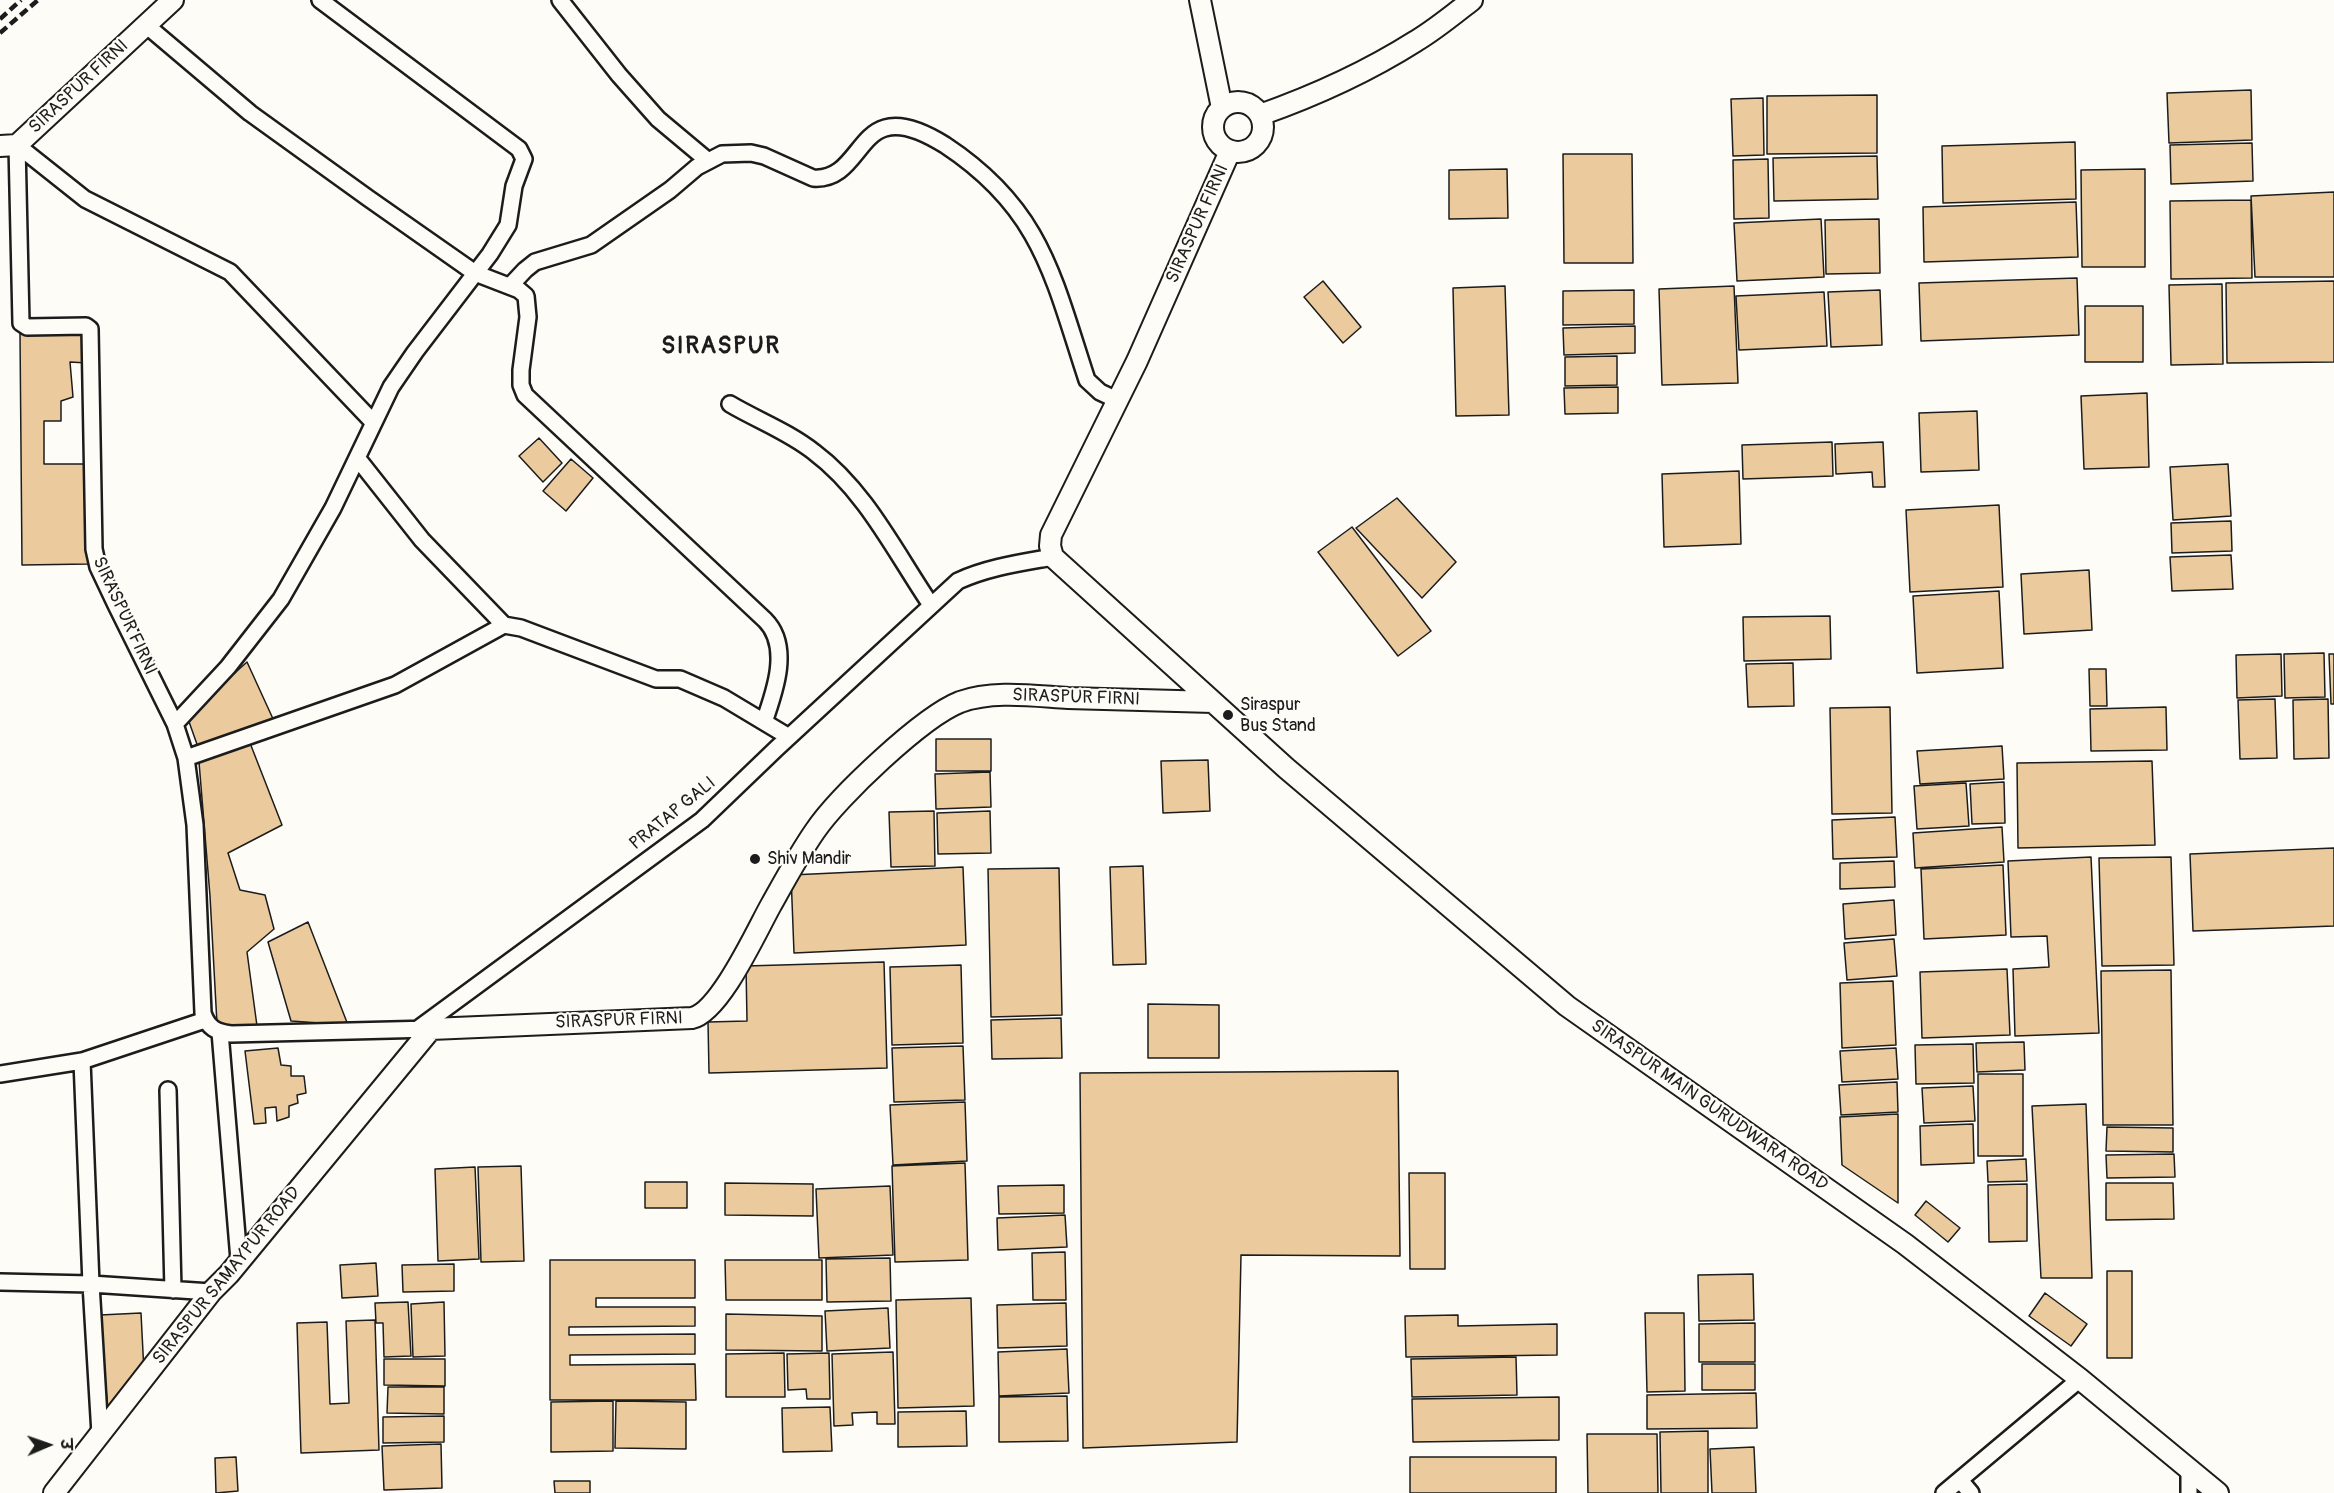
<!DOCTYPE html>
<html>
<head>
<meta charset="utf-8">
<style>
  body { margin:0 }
  #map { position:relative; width:2334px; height:1493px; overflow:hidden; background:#fdfcf7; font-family:Pangolin,"Playpen Sans Deva",sans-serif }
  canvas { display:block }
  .north { position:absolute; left:18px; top:1415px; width:60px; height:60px; -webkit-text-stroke:4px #fdfcf7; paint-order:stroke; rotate:88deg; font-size:16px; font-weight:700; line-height:24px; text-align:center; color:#1c1c1c }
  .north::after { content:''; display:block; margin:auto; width:21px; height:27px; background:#1c1c1c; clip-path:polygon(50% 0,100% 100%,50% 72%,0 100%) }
</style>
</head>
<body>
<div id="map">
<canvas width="2334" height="1493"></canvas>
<div class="north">उ</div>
</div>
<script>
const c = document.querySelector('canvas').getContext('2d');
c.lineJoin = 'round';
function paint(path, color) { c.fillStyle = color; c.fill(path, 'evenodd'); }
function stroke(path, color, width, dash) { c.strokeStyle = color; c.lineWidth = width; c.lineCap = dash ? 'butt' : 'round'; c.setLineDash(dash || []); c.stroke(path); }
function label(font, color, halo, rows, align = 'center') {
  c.font = font + ' Pangolin,sans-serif'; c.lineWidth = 4.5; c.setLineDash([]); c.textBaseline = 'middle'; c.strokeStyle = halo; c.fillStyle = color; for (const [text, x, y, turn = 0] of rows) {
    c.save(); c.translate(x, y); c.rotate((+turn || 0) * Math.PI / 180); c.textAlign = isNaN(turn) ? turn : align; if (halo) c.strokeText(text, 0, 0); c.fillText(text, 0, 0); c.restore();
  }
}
const building = new Path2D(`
  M2251,90L2252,140L2169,143L2167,93Z
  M1877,95V153L1767,154V96Z
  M1763,98L1764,155L1733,156L1731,99Z
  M2075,142L2076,199L1943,203L1942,146Z
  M2252,143L2253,181L2171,184L2170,145Z
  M1563,154H1632L1633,263H1564Z
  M1877,156L1878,199L1774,201L1773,158Z
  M1768,159L1769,218L1734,219L1733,160Z
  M1507,169L1508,218L1449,219V170Z
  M2145,169V267H2082L2081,170Z
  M2334,192V277H2255L2251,196Z
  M2251,200L2252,278L2171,279L2170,201Z
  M2076,202L2078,257L1924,262L1923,207Z
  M1821,219L1824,277L1737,281L1734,223Z
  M1879,219L1880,273L1826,274L1825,220Z
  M2077,278L2079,335L1921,341L1919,283Z
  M1323,281L1361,327L1343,343L1304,297Z
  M2334,281V362L2227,363L2226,283Z
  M2222,284L2223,364L2171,365L2169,285Z
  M1505,286L1509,415L1456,416L1453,288Z
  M1734,286L1738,383L1662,385L1659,289Z
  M1634,290V324L1563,325V291Z
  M1880,290L1882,345L1831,347L1828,292Z
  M1824,292L1827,346L1739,350L1736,296Z
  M2085,306H2143V362H2085Z
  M1635,326V353L1564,355L1563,328Z
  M87,333V363L70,362L73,397L61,401V421H44V464H88L89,564L22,565L20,334Z
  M1617,356V385L1565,386V357Z
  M1618,387V413L1565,414L1564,388Z
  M2147,393L2149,467L2084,469L2081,396Z
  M1977,411L1979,470L1921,472L1919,413Z
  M539,438L562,463L543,482L519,456Z
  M1832,442L1833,476L1743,479L1742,445Z
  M1883,442L1885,487H1873L1872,472L1836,474L1835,444Z
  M571,459L593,478L566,511L543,491Z
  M2228,464L2231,516L2173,520L2170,467Z
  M1739,471L1741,544L1664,547L1662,474Z
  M1397,498L1456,562L1422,598L1356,528Z
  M1999,505L2003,587L1910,592L1906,510Z
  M2231,521L2232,551L2172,553L2171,523Z
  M1352,527L1431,631L1398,656L1318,552Z
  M2231,555L2233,589L2172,591L2170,557Z
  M2089,570L2092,630L2024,634L2021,574Z
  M1999,591L2003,668L1917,673L1913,596Z
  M1830,616L1831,659L1744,661L1743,617Z
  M2324,653L2325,697L2285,698L2284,654Z
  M2281,654L2282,696L2237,698L2236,655Z
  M2329,654H2334V704H2331Z
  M247,662L274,721L199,750L187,716Z
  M1793,663L1794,706L1748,707L1746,664Z
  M2089,669H2106L2107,706H2090Z
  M2275,699L2277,758L2240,759L2238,700Z
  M2328,699L2329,758L2294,759L2293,700Z
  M1890,707L1892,813L1832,814L1830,708Z
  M2166,707L2167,750L2091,751L2090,709Z
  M936,739H991V771H936Z
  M250,743L282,825L228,853L240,890L265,895L274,929L247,952L257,1026L217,1024L210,896L199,762Z
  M2002,746L2004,779L1920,784L1917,751Z
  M1208,760L1210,811L1163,813L1161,761Z
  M2152,761L2155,845L2018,848L2017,763Z
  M990,772L991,807L936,809L935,774Z
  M2004,782L2005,823L1972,824L1970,784Z
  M1966,783L1969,826L1917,829L1914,786Z
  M934,811L935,866L891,867L889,812Z
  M990,811L991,853L938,854L937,813Z
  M1895,817L1897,857L1833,859L1832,820Z
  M2002,827L2004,862L1915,868L1913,833Z
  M2334,848V926L2193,931L2190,854Z
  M2091,857L2099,1033L2015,1036L2013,969L2049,967L2047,936L2011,937L2008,861Z
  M2171,857L2174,965L2102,966L2099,858Z
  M1894,861L1895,887L1840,889V863Z
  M2003,865L2006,935L1924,939L1921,869Z
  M1143,866L1146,964L1113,965L1110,867Z
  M963,867L966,945L794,953L791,875Z
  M1059,868L1062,1015L991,1017L988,869Z
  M1894,900L1896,935L1845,939L1843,904Z
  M308,922L348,1025L291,1021L268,942Z
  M1894,939L1897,976L1847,980L1844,943Z
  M884,962L887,1068L709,1073L708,1022L747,1021L746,966Z
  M961,965L963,1043L892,1045L890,967Z
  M2007,969L2010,1035L1922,1038L1920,972Z
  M2171,970L2173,1125H2103L2101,971Z
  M1893,981L1896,1045L1842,1048L1840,983Z
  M1148,1004L1219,1005V1058H1148Z
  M1061,1018L1062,1058L992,1059L991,1020Z
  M2024,1042L2025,1070L1977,1072L1976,1043Z
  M1973,1044L1974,1083L1916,1084L1915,1045Z
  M963,1046L965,1100L894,1102L892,1048Z
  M278,1048L281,1065L291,1066V1076H304L306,1093L297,1095L298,1103L289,1106V1117L277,1121L276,1107L265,1108L266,1123L254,1124L245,1051Z
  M1896,1048L1898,1079L1842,1082L1840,1051Z
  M1398,1071L1400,1256L1241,1255L1237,1442L1083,1448L1080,1073Z
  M1978,1074H2023V1156H1978Z
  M1897,1082L1898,1112L1841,1115L1839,1085Z
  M1973,1086L1975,1121L1924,1123L1922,1088Z
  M965,1102L967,1161L893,1165L890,1105Z
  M2086,1104L2092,1278H2041L2032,1106Z
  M1898,1114V1203L1842,1165L1840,1117Z
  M1973,1124L1974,1163L1921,1165L1920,1126Z
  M2107,1127L2173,1128V1152L2106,1151Z
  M2174,1154L2175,1177L2107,1178L2106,1155Z
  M2026,1159L2027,1181L1988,1182L1987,1161Z
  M965,1163L968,1260L895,1262L892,1166Z
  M521,1166L524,1261L481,1262L478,1167Z
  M475,1167L479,1259L438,1261L435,1169Z
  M1409,1173H1445V1269H1410Z
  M645,1182H687V1208H645Z
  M725,1183L813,1184V1216L725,1215Z
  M2106,1183H2173L2174,1219L2106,1220Z
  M2027,1184V1241L1989,1242L1988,1185Z
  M1064,1185V1213L999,1214L998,1186Z
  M890,1186L893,1255L819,1258L816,1189Z
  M1926,1201L1960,1228L1948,1242L1915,1215Z
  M1065,1215L1067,1247L998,1250L997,1218Z
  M1065,1252L1066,1300H1033L1032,1253Z
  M890,1258L891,1301L827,1302L826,1259Z
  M550,1260H695V1298H596V1307H695V1326L569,1327V1335L695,1334V1354L570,1355V1365L695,1364L696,1400H550Z
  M725,1260H822V1300H726Z
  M376,1263L378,1296L342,1298L340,1265Z
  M454,1264V1291L403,1292L402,1265Z
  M2107,1271H2132V1358H2107Z
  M1753,1274L1754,1320L1699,1321L1698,1275Z
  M2045,1293L2087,1324L2071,1346L2029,1316Z
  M971,1298L974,1406L898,1408L896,1300Z
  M408,1302L411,1356L384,1357L383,1323H376L375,1303Z
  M444,1302L445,1356L413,1357L411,1304Z
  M1066,1303L1067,1346L998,1348L997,1305Z
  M888,1308L890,1348L827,1351L825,1311Z
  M141,1313L144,1372L108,1413L100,1315Z
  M1645,1313H1684L1685,1391L1647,1392Z
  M726,1314L822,1316V1351L726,1350Z
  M1458,1315V1326L1557,1324V1355L1406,1357L1405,1316Z
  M375,1320L379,1450L301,1453L297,1323L327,1322L330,1404L349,1403L346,1321Z
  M1755,1323V1362H1699V1324Z
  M1067,1349L1069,1393L999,1396L998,1352Z
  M893,1352L895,1424H877V1412L852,1413L853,1425L834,1426L832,1354Z
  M784,1353L785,1397H726V1354Z
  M829,1353L830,1399H807L806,1389L788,1390L787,1354Z
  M1516,1357L1517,1395L1412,1397L1411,1359Z
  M384,1359H445V1386L384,1385Z
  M1702,1364H1755V1390H1702Z
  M388,1387H444V1414L387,1413Z
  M1756,1393L1757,1428L1647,1429V1395Z
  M1067,1396L1068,1441L999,1442V1397Z
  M1559,1397V1440L1413,1442L1412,1399Z
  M613,1401V1451L551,1452V1402Z
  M616,1401L686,1402V1449L615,1448Z
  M830,1407L832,1451L783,1452L782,1408Z
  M966,1411L967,1446L898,1447V1412Z
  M444,1416V1442L383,1443V1417Z
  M1708,1431V1493H1661L1660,1432Z
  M1587,1434H1657L1658,1493H1588Z
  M441,1444L442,1488L384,1490L382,1446Z
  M1754,1447L1756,1493H1712L1710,1449Z
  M236,1457L238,1491L216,1493L215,1458Z
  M1410,1457H1556V1493H1410Z
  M554,1481H590V1493H555Z`);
const minor = new Path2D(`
  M560,0L619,75L658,119L707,160
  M146,25L250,113L368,198L475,273L519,290L526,296L528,317L521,370V385L525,395L765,620C791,646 775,691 764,722
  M17,145L21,323L27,327L86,326L90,329L94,549L98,567L116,605L175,724L186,758L195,825L203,1013C208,1028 216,1032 231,1034L431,1029
  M17,145L85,199L230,272L373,422
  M510,286L525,270L535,262L591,245L670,190L697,167L722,154L751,153L764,156L813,178C851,181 857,136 885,128C904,122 929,135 945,145C1042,209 1053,277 1087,380L1100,392L1117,400
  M730,404C757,420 789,432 814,452C866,491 895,552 931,605
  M358,459L422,540L504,625
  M175,724L228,667L281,599L333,508L391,387L415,352L490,254L508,225L514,186L524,159L519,149L320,0
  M186,758L395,685L504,625L521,628L656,679H680L724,698L789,737
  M419,1028L702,820L777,748L958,581C989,567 1020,563 1053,557
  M220,1032L239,1260
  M82,1061L91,1284L100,1434
  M0,1074L82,1061L205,1020
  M168,1090L173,1290
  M0,1282L91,1284L211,1292
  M2189,1468V1493
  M1960,1480L1971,1493
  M1944,1493L2080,1379`);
const tertiary = new Path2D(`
  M1200,0L1222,108
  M1213 127a25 25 0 1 1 50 0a25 25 0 1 1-50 0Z
  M1260,115C1314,96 1367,72 1416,41C1436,29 1454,14 1472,0
  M0,146L17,145L173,0
  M1230,151L1137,361L1051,535L1050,546L1053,557L1286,768L1567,1006L1905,1244L2080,1379L2218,1493
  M54,1493L211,1292L229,1274L431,1029L692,1018C720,1012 757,930 771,905C785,880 799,854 815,831C838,797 922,717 960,702C993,690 1034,696 1068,698C1116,699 1165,701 1213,702`);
const rail = new Path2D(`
  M0,19L21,0
  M0,33L38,0`);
const markers = [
  [1228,715,6,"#1c1c1c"],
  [755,859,6,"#1c1c1c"]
];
const streetNames = [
  ["SIRASPUR FIRNI",79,87,-43],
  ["SIRASPUR FIRNI",1198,224,-66],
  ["SIRASPUR FIRNI",124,616,65],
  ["SIRASPUR FIRNI",1076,698,2],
  ["PRATAP GALI",673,814,-39],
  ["SIRASPUR FIRNI",619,1021,-2],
  ["SIRASPUR MAIN GURUDWARA ROAD",1709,1106,35],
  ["SIRASPUR SAMAYPUR ROAD",227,1276,-51]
];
const poiNames = [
  ["Siraspur",1240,705],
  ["Bus Stand",1240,726],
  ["Shiv Mandir",767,859]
];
const districtNames = [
  ["SIRASPUR",721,347]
];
paint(building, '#ebcb9d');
stroke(building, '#1c1c1c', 1.5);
stroke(minor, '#1c1c1c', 20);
stroke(tertiary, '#1c1c1c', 24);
stroke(minor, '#fdfcf7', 15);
stroke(tertiary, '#fdfcf7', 20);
stroke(rail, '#1c1c1c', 4.5, [9, 4.5]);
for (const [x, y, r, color] of markers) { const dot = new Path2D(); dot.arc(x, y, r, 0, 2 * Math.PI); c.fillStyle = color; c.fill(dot); stroke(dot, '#fdfcf7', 2); }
label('18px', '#1c1c1c', '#fdfcf7', streetNames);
label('18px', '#1c1c1c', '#fdfcf7', poiNames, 'left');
c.letterSpacing = '1.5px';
label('bold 24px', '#1c1c1c', '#fdfcf7', districtNames);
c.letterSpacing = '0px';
</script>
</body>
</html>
